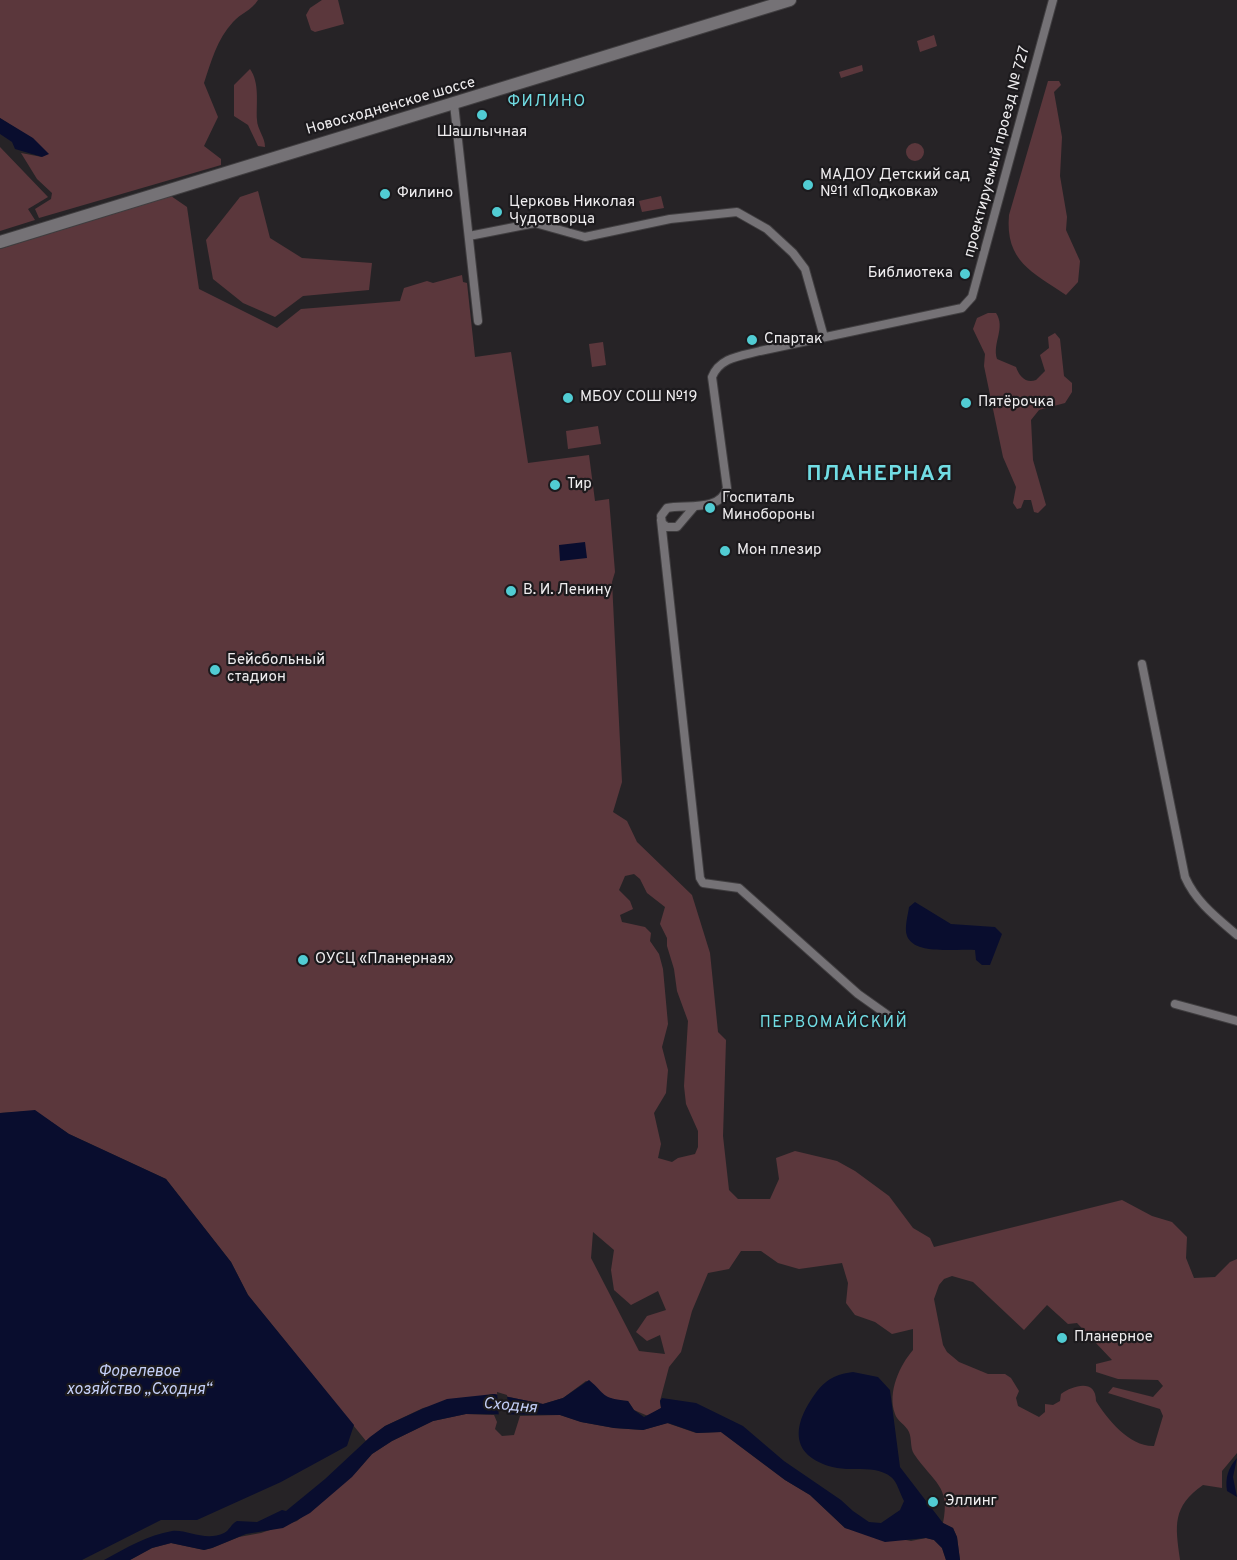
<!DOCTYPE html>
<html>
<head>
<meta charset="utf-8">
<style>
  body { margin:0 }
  canvas { display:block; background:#262326 }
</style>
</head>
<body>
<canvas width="1237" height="1560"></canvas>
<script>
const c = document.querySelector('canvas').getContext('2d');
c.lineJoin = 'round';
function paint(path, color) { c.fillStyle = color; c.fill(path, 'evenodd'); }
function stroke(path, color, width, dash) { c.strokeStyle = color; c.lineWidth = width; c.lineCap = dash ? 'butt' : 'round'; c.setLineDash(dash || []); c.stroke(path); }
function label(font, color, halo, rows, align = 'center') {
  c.font = font + ' Overpass,sans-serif'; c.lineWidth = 4.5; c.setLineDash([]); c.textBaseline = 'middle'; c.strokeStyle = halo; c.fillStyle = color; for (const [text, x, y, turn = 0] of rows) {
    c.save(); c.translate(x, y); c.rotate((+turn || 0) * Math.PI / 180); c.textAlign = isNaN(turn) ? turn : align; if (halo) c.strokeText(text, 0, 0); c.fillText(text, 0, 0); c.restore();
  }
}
const green = new Path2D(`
  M0,0H258C251,11 241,13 233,22C217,39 211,62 204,83L218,117L204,146L221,159V165L39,218L35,209L51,199L52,193L37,179L21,153L42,157L26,135L0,118Z
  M322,0H338L344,24L315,32L311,30L306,15L310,8Z
  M934,35L937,46L920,52L917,41Z
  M862,65L863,71L841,78L839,72Z
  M250,69C260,83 256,104 257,120C257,129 265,137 265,147L258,146L248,125L234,116V85Z
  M1048,81H1059L1061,85L1054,92L1062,137L1060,176L1067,217L1066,230L1080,261L1078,282L1066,295C1032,272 1005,261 1009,215Z
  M906 152a9 9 0 1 1 18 0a9 9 0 1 1-18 0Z
  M0,147L48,197L28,209L35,220L0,231Z
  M258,191L270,238L302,258L372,263L369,290L303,296L275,317L243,303L213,279L206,240L240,197Z
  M171,196L187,207L199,289L277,328L301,309L400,301L404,288L427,281L433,283L462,275L463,282L467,283L475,357L511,352L528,463L589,455L595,501L609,499L615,572L612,582L622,782L613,812L627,821L637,842L692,895L710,953L718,1032L726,1040L723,1136L729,1190L738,1199H770L779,1179L776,1158L795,1151L837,1161L855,1171L889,1196L913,1228L930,1238L934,1247L1122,1200L1152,1216L1172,1222L1187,1237L1186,1258L1194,1278L1215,1277L1230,1262L1237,1259V1453L1222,1471V1488L1203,1485C1172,1507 1175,1525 1180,1560H960L957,1537L953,1528L943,1523C951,1486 933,1482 914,1454C910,1448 912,1439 909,1432C906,1425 897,1421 895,1414C887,1392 900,1365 913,1350V1329L892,1334L875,1322L855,1315L846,1303L848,1283L842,1263L799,1269L778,1263L761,1251H741L729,1269L708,1273L692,1311L681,1352L669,1367L660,1401L661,1408L648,1416L634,1410L628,1401C619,1400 607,1400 600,1393C593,1388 594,1383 586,1381L563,1398L543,1404L494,1394L423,1408L385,1426L366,1441L248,1295L231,1262L166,1179L69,1134L35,1111L0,1113V249ZM634,874L640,879L647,893L665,907L660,924L667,938V946L674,969L677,991L688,1021L684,1086L686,1104L698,1131V1147L695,1154L678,1158L672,1162L658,1158L661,1144L654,1113L666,1093L668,1070L662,1047L668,1024L663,969L659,954L650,941L651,933L645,927L622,922L620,915L633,909L630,901L619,890L625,876ZM593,1232L614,1250L611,1270L614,1290L631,1305L658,1291L666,1310L647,1316L636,1332L647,1341L660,1335L665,1354L639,1351L591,1258ZM952,1276L973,1282L1024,1330L1047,1305L1068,1324L1077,1323L1112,1360L1096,1364V1372L1118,1379L1158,1380L1163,1386L1153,1397L1113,1387L1108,1393L1160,1409L1163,1416L1154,1446C1130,1447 1107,1419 1096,1401C1096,1379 1074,1385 1061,1394L1060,1401L1053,1405L1045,1404V1412L1039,1417L1018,1406L1016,1398L1019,1391L1011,1378L1005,1374H988L959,1362L947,1352L943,1345L934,1299L939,1285L944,1279Z
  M661,196L664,208L642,212L639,201Z
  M988,313H996C1006,328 992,343 997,359L1016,367C1019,376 1026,384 1036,380L1045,371L1040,355L1049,348L1048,337L1055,333L1060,339L1064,376L1072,383V392L1065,403L1039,410L1031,420L1033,460L1046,505L1038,513L1034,512L1031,500H1024L1021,508L1017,509L1013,503L1016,487L1003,457L984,366L985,354L973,329L977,318Z
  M603,342L606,365L592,367L589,344Z
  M598,426L601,444L568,449L566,431Z
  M466,1414L494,1415L497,1422L495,1429L502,1436L514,1435L520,1416L560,1415L581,1422L614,1428L643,1430L667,1423L696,1433L721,1432L785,1480L810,1495L845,1528L911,1541L926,1538L934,1540L942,1548L946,1560H130L152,1548L171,1543L204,1550L212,1548L239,1537L261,1533L297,1521L357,1471L372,1454L392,1441L433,1421Z`);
const water = new Path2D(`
  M0,118L33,138L49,154L42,157L15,149L12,142L0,134Z
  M585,542L587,558L560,561L559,545Z
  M915,902L951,924L995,927L1002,934L990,965H982L976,960L975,950C957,948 915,956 907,936C904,928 908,915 909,907Z
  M35,1110L69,1134L166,1179L231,1262L248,1295L354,1425L347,1446L281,1482L197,1520H161L82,1560H0V1113Z
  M853,1372L878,1377L890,1390L900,1467L943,1523L953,1528L957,1537L960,1560H946L942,1548L934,1540L926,1538L885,1542L845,1528L810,1495L785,1480L721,1432L697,1433L668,1423L643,1430L614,1428L581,1422L560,1415L466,1414L433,1421L392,1441L372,1454L352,1477L310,1513L283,1528L246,1534L212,1548L204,1550L171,1543L152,1548L130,1560H104C126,1548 148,1535 172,1531C187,1529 205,1542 224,1533C229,1531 231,1524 237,1521L257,1522L282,1510L286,1511L325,1479L370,1437L385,1426L424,1408L447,1399L494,1394L543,1404L563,1398L589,1380C607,1395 600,1398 628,1401L634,1410L644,1417L661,1408L660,1401L662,1398L696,1403L743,1426L784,1461L841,1500L853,1511L869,1522L881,1523L900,1510L904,1501C900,1494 897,1481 891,1477C876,1465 855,1471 837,1468C790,1458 791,1427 815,1394C826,1379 836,1374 853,1372Z
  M1237,1458L1233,1477L1237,1497L1227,1491C1225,1478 1228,1468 1237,1458Z`);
const pier = new Path2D(`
  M497,1392L507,1395L509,1419L499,1418Z`);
const street = new Path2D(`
  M454,104L478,321
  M469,236L535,223L585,237L670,219L737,212L767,229L793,253L805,269L824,337
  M694,507L677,527H667L662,523L661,516L667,508C685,504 721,512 727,488L712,377C720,357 741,356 760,351L962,308L972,297L1053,0
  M661,520L700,878L703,883L739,888L858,994L889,1016
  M1142,664L1185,877C1196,902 1216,917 1237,935
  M1175,1004L1237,1021`);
const secondary = new Path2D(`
  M0,242L790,0`);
const markers = [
  [482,115,6,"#51ccd3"],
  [808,185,6,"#51ccd3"],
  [385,194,6,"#51ccd3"],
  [497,212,6,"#51ccd3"],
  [965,274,6,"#51ccd3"],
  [752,340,6,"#51ccd3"],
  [568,398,6,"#51ccd3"],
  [966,403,6,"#51ccd3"],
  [555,485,6,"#51ccd3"],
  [710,508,6,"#51ccd3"],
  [725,551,6,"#51ccd3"],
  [511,591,6,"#51ccd3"],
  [215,670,6,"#51ccd3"],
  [303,960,6,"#51ccd3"],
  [1062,1338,6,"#51ccd3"],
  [933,1502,6,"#51ccd3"]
];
const streetNames = [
  ["Новосходненское шоссе",391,107,-16],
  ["проектируемый проезд № 727",998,152,-75]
];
const poiNames = [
  ["Шашлычная",482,133,"center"],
  ["МАДОУ Детский сад",820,176],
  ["№11 «Подковка»",820,193],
  ["Филино",397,194],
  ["Церковь Николая",509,203],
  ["Чудотворца",509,220],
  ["Библиотека",953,274,"right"],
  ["Спартак",764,340],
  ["МБОУ СОШ №19",580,398],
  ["Пятёрочка",978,403],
  ["Тир",567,485],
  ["Госпиталь",722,499],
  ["Минобороны",722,516],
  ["Мон плезир",737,551],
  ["В. И. Ленину",523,591],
  ["Бейсбольный",227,661],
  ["стадион",227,678],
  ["ОУСЦ «Планерная»",315,960],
  ["Планерное",1074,1338],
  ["Эллинг",945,1502]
];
const neighbourhoodNames = [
  ["ФИЛИНО",547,103],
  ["ПЕРВОМАЙСКИЙ",834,1024]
];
const waterNames = [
  ["Форелевое",139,1373],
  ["хозяйство „Сходня“",139,1391],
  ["Сходня",510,1407,5]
];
const districtNames = [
  ["ПЛАНЕРНАЯ",880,476]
];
paint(green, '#5b373c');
paint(water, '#090d2e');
paint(pier, '#262326');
stroke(street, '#403e40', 10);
stroke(secondary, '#403e40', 14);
stroke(street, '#757276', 8);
stroke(secondary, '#757276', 12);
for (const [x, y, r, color] of markers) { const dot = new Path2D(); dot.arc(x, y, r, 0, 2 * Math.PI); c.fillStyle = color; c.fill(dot); stroke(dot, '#1c1a1d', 2); }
label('15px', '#efedef', '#1c1a1d', streetNames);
label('15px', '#efedef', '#1c1a1d', poiNames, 'left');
c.letterSpacing = '1.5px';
label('16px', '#71dde4', '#1c1a1d', neighbourhoodNames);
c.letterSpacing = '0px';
label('italic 16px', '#c3cef6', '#1c1a1d', waterNames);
c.letterSpacing = '1.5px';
label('bold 21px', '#71dde4', '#1c1a1d', districtNames);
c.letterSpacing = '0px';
</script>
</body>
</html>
